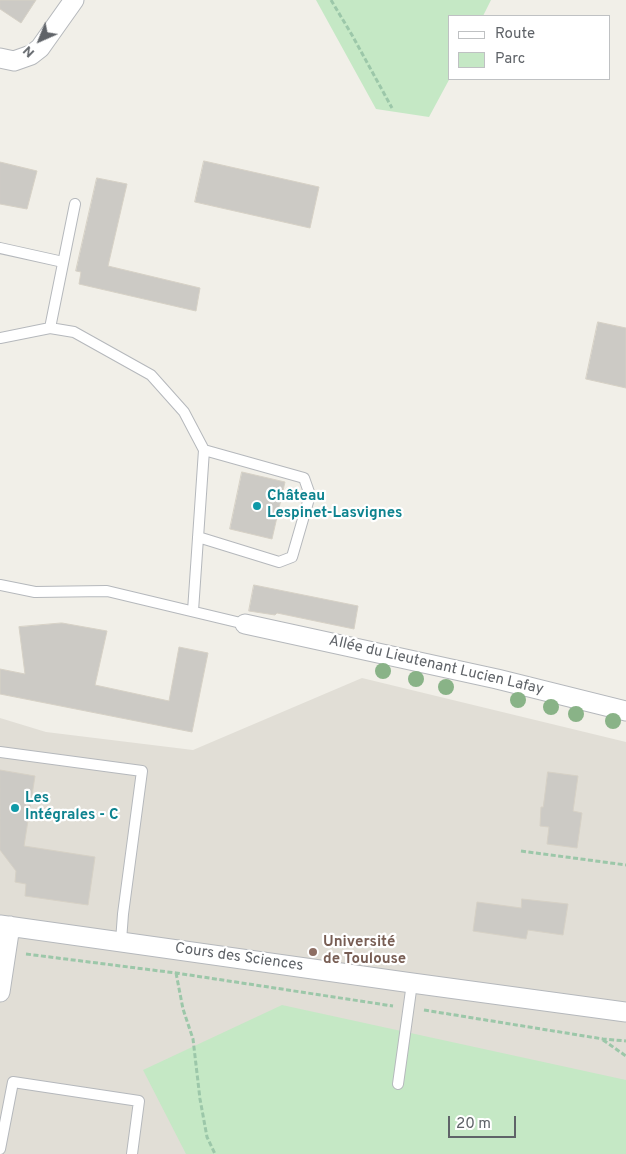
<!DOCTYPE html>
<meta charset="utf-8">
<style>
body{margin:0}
#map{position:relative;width:626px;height:1154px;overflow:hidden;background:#f1efe8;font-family:Overpass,sans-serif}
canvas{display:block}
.legend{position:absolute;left:448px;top:15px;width:162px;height:65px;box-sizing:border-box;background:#fff;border:1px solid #bfc1c3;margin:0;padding:6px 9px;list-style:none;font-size:15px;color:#5f6368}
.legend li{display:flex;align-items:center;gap:10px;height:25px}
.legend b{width:25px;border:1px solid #bfc1c3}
.north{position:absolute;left:15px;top:15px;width:50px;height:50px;-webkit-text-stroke:4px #fff;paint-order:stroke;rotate:224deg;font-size:14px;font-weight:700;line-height:20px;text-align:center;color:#5f6368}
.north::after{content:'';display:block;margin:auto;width:18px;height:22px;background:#5f6368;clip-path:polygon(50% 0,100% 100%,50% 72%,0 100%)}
.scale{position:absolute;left:448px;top:1116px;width:68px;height:22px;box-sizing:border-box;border:2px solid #5f6368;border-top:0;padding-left:6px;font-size:15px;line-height:18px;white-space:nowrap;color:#5f6368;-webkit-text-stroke:4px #fff;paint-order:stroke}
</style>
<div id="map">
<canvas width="626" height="1154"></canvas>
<ul class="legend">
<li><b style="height:6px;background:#fff"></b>Route</li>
<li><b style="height:14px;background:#c5e8c5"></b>Parc</li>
</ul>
<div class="north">N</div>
<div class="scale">20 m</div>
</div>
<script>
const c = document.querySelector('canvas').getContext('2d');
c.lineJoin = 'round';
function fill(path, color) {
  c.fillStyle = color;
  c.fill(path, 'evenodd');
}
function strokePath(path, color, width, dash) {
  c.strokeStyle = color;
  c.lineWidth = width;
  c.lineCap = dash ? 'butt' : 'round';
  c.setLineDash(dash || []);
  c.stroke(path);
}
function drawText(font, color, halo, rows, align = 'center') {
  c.font = font + ' Overpass,sans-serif';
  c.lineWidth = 4.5;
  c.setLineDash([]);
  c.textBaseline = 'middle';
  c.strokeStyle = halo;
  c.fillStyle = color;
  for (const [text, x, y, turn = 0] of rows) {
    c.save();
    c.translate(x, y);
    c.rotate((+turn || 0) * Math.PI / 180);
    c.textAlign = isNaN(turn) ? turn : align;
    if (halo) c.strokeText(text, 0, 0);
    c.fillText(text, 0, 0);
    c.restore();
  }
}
const education = new Path2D(`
 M 362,678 L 626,742 L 626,1154 L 0,1154 L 0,718 L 46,732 L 193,750 Z`);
const green = new Path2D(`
 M 316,0 L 491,0 L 483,16 L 450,16 L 450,78 L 429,117 L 376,109 Z
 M 282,1005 L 626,1080 L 626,1154 L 186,1154 L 143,1070 Z`);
const building = new Path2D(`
 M 0,0 L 36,0 L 21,23 L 0,9 Z
 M 204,161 L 319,187 L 310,228 L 195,202 Z
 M 0,162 L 37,171 L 27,209 L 0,204 Z
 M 97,178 L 127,184 L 108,266 L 200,288 L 196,311 L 79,284 L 81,272 L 76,271 Z
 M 598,322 L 626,328 L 626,388 L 586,379 Z
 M 242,472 L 285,482 L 272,539 L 230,529 Z
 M 254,585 L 358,606 L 354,629 L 277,613 L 275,615 L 249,611 Z
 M 62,623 L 107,631 L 95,685 L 169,701 L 179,647 L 208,653 L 192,732 L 0,694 L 0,669 L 25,674 L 19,627 Z
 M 0,770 L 35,776 L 24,846 L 95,857 L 88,905 L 25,896 L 26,884 L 15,882 L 16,871 L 0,850 Z
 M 548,772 L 578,776 L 573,811 L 582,813 L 577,848 L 547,844 L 549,827 L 540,826 L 541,807 L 543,807 Z
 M 522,899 L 568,904 L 563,935 L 528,930 L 526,939 L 473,931 L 477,902 L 521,908 Z`);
const path = new Path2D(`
 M 331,0 L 352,35 L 392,108
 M 521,851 L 626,865
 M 26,954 L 176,973 L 393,1006
 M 176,973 L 183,1009 L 193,1039 L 200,1099 L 207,1137 L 215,1154
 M 424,1010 L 603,1039 L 626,1041
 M 603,1040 L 626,1056`);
const service = new Path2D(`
 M 0,248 L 63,262
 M 50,328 L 75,204
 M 0,338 L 50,328 L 74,332 L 151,375 L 184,412 L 204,450 L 193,611
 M 198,537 L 279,562 L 292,557 L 310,495 L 304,478 L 204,450
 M 0,585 L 35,592 L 107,591 L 245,624
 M 0,752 L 142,771 L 123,914 L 121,941
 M 398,1084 L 412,983
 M 0,1149 L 13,1082 L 139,1101 L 132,1154`);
const minor = new Path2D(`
 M 0,58 L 14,61 L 31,55 L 40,48 L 74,0
 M 245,624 L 497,679 L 626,711
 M 0,925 L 412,983 L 626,1012
 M 0,992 L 10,926`);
const trees = [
 [383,671],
 [416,679],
 [446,687],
 [518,700],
 [551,707],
 [576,714],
 [613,721]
];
const markers = [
 [257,506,5,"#0f9aa8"],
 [15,808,5,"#0f9aa8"],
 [313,952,5,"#8d6e63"]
];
const cultureNames = [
 ["Château",267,497],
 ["Lespinet-Lasvignes",267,514],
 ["Les",25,799],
 ["Intégrales - C",25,816]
];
const streetNames = [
 ["Allée du Lieutenant Lucien Lafay",436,666,13],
 ["Cours des Sciences",239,958,8]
];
const educationNames = [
 ["Université",323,943],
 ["de Toulouse",323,960]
];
fill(education, '#e1ded6');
fill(green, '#c5e8c5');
fill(building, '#cccac5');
strokePath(building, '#d6d1c6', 1);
strokePath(service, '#b5b8bc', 12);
strokePath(minor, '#b5b8bc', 21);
strokePath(path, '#9cc7a9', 3, [5, 2.5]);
strokePath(service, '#fff', 10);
strokePath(minor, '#fff', 19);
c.fillStyle = '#89b387';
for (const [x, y] of trees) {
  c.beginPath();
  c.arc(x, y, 8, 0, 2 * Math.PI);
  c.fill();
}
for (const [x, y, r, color] of markers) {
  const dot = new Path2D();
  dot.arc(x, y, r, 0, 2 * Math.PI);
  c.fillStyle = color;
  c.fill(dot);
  strokePath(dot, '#fff', 2);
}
drawText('bold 15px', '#0d838f', '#fff', cultureNames, 'left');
drawText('15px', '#5f6368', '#fff', streetNames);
drawText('bold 15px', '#785e54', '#fff', educationNames, 'left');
</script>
